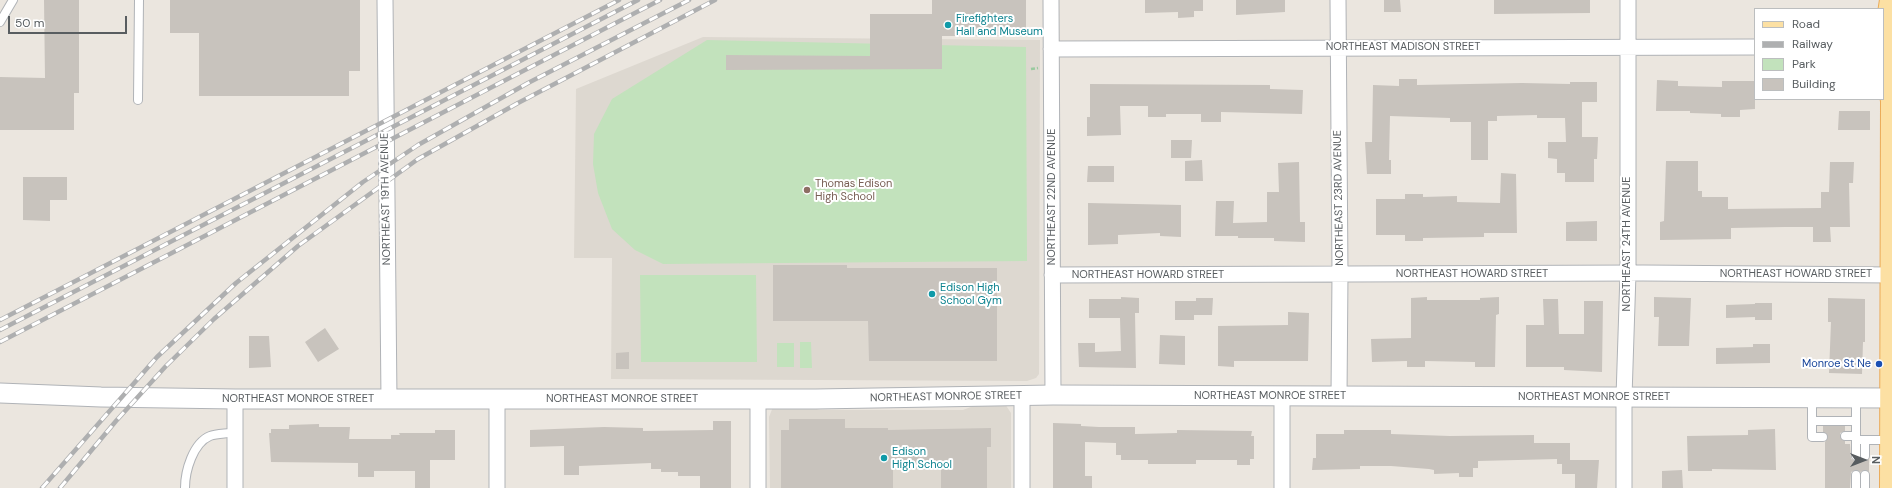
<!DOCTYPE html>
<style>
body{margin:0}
#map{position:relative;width:1892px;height:488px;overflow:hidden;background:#ebe6df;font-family:"DM Sans",sans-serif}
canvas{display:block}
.legend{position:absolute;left:1754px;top:8px;width:130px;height:92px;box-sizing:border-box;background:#fff;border:1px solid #bcbebf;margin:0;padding:5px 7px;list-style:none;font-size:12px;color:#585d60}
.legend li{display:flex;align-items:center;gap:8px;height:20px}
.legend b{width:20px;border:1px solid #bcbebf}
.north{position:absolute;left:1844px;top:440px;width:40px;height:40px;-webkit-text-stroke:3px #fff;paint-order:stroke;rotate:90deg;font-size:11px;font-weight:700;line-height:16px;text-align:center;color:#585d60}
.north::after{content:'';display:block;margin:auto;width:14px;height:18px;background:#585d60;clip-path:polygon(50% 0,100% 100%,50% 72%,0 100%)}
.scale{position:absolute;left:8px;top:16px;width:119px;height:18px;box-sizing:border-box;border:2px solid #585d60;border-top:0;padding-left:5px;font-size:12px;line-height:14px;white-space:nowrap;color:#585d60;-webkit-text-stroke:3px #fff;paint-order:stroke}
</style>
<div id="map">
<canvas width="1892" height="488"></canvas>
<ul class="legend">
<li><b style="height:5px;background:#fce0a3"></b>Road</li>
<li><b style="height:5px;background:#aeafb0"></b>Railway</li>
<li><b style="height:11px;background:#c2e2bc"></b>Park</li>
<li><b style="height:11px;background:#c8c3bd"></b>Building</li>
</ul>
<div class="north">N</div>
<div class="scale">50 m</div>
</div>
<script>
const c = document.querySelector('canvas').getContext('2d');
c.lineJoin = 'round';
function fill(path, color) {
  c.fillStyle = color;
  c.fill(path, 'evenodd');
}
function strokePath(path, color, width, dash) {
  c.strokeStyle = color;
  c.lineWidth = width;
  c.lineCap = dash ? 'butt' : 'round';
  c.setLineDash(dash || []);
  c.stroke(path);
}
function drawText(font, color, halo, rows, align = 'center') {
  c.font = font + ' "DM Sans",sans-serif';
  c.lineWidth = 4;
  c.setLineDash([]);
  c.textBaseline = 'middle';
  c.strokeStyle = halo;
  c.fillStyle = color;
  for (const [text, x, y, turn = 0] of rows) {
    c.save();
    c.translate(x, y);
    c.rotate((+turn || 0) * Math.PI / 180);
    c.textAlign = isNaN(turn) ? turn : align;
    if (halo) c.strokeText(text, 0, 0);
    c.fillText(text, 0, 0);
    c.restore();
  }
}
const education = new Path2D(`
 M 703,37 L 1040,40 L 1039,374 L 1036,378 L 1027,381 L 611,379 L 612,258 L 574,258 L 576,89 Z
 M 798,403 L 820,410 L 963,410 L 976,405 L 1005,404 L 1011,413 L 1011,488 L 770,488 L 769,417 L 773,407 Z`);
const green = new Path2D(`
 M 707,40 L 1026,47 L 1027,261 L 663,264 L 635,250 L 612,229 L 598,193 L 593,164 L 594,134 L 612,99 Z
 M 640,275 L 756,275 L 757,362 L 641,362 Z
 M 800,342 L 811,342 L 812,368 L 800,368 Z
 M 777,343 L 794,343 L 794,367 L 777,367 Z`);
const building = new Path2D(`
 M 44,0 L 79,0 L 79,93 L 74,93 L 74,130 L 0,130 L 0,77 L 45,78 Z
 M 170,0 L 360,0 L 360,71 L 349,71 L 349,96 L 199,96 L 199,33 L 170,33 Z
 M 932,0 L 1026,0 L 1026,36 L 942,36 L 942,69 L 726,70 L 726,55 L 870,56 L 870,14 L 932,14 Z
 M 1145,0 L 1203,0 L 1203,11 L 1194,11 L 1194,17 L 1178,18 L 1178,12 L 1145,13 Z
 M 1236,0 L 1285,0 L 1285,12 L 1236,15 Z
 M 1384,0 L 1400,0 L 1401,12 L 1384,12 Z
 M 1494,0 L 1590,0 L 1590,13 L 1494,14 Z
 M 1399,79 L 1417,79 L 1417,85 L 1522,83 L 1570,84 L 1570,82 L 1597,82 L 1597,102 L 1582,102 L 1582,137 L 1598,137 L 1597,159 L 1594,159 L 1594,182 L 1565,182 L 1565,173 L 1557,173 L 1557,159 L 1548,158 L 1548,142 L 1566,142 L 1565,118 L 1537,118 L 1537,115 L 1497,116 L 1497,121 L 1488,121 L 1488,160 L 1471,160 L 1471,122 L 1450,122 L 1450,118 L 1390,116 L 1389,160 L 1391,160 L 1391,174 L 1367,174 L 1365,142 L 1372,142 L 1373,85 L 1399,86 Z
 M 1657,80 L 1678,81 L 1678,86 L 1722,87 L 1722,81 L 1755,81 L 1755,109 L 1740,110 L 1740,117 L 1721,117 L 1721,114 L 1690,113 L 1690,111 L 1656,111 Z
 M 1090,84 L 1270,85 L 1270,89 L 1303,90 L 1302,114 L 1221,112 L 1221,122 L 1201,122 L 1201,114 L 1166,114 L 1166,117 L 1148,117 L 1148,106 L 1120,106 L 1121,135 L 1087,136 L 1087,117 L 1090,117 Z
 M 1839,111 L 1870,111 L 1870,130 L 1838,130 Z
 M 1171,140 L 1192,140 L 1191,158 L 1171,158 Z
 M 1202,160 L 1203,181 L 1185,181 L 1185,161 Z
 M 1666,161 L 1698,161 L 1698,191 L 1702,191 L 1702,197 L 1728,197 L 1728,209 L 1821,208 L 1821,192 L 1829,192 L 1830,162 L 1854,162 L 1853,183 L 1849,183 L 1850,227 L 1830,227 L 1831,242 L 1813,242 L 1813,227 L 1785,227 L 1731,228 L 1731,239 L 1660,240 L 1660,222 L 1664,221 Z
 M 1299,162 L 1300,222 L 1305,222 L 1305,242 L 1274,241 L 1274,238 L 1238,238 L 1238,236 L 1215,236 L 1216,201 L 1234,201 L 1233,223 L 1267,222 L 1267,192 L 1279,192 L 1278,163 Z
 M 1088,166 L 1114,166 L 1114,182 L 1087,182 Z
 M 1501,173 L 1516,174 L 1517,233 L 1484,233 L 1484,237 L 1423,238 L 1423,241 L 1405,241 L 1405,235 L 1376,235 L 1376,199 L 1405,199 L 1405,194 L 1423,194 L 1423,197 L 1457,196 L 1457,202 L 1500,203 Z
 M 23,177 L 67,177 L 67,200 L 50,200 L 50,221 L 23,220 Z
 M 1088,203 L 1181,205 L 1181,237 L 1160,236 L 1160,233 L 1118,235 L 1118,244 L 1088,245 Z
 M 1597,221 L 1597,241 L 1566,241 L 1566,222 Z
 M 773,265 L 847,265 L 847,268 L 997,268 L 997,361 L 869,361 L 868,321 L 773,321 Z
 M 1121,297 L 1139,298 L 1139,313 L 1135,313 L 1136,368 L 1079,367 L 1078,343 L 1095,343 L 1095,352 L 1121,351 L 1120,318 L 1089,318 L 1089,299 L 1121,299 Z
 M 1427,297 L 1427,300 L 1480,300 L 1480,298 L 1499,297 L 1499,314 L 1496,315 L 1495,367 L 1475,367 L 1475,362 L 1425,361 L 1425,367 L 1407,367 L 1407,361 L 1372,362 L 1371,339 L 1411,338 L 1411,298 Z
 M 1654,297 L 1691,298 L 1689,346 L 1658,346 L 1659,317 L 1654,317 Z
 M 1196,298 L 1213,298 L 1212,315 L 1194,315 L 1194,320 L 1175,320 L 1175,301 L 1196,301 Z
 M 1828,298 L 1865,299 L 1865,342 L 1863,342 L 1862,374 L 1829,373 L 1831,322 L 1828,322 Z
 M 1543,299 L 1558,299 L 1559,334 L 1584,334 L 1584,301 L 1603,301 L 1602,372 L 1564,370 L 1564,367 L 1526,367 L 1526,325 L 1544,325 Z
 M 1755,303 L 1772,303 L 1772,320 L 1755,320 L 1755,317 L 1726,318 L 1726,305 L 1755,304 Z
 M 1288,312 L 1309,313 L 1308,361 L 1234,361 L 1234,367 L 1218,366 L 1218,326 L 1288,325 Z
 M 325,328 L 339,349 L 318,362 L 305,342 Z
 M 1160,335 L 1185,336 L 1185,365 L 1159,364 Z
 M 249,336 L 269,336 L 271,367 L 249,368 Z
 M 1753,344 L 1770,344 L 1770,363 L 1716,364 L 1716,348 L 1753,347 Z
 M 629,352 L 629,369 L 616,369 L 616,353 Z
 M 789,419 L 845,419 L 845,428 L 888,428 L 888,430 L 991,428 L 991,447 L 987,447 L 987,488 L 941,488 L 941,468 L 893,469 L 893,488 L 781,488 L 781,430 L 789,430 Z
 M 713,421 L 731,421 L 731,488 L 700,488 L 700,476 L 678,476 L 678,472 L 661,472 L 661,469 L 651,469 L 651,463 L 579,466 L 579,475 L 564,475 L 564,446 L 530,447 L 530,430 L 604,427 L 643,428 L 643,431 L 713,430 Z
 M 1053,423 L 1081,424 L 1081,426 L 1099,427 L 1135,427 L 1135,434 L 1177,433 L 1177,430 L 1252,431 L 1251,436 L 1254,436 L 1254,459 L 1250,459 L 1250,465 L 1237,465 L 1237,460 L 1196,460 L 1196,464 L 1148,464 L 1148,460 L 1121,460 L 1121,455 L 1116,455 L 1116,443 L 1085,442 L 1085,476 L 1092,476 L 1092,488 L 1053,488 Z
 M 319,424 L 319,427 L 350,427 L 349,439 L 391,439 L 391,435 L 400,435 L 399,433 L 435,433 L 435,430 L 455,430 L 455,460 L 430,460 L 430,488 L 415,488 L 415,471 L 374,471 L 374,477 L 358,477 L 358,463 L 271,462 L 269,433 L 271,433 L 271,429 L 289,429 L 289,425 Z
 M 1823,426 L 1845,426 L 1845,431 L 1840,433 L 1840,436 L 1845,441 L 1845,444 L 1850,444 L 1851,459 L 1856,461 L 1860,459 L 1865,461 L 1869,459 L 1869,472 L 1865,470 L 1860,472 L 1856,470 L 1851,472 L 1850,488 L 1825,488 L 1825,442 L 1828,437 L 1823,432 Z
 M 1775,429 L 1776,470 L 1712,469 L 1712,471 L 1688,471 L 1687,436 L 1748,435 L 1748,430 Z
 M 1344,430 L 1391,430 L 1391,434 L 1450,436 L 1534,435 L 1534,443 L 1570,443 L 1570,460 L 1599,460 L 1597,488 L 1575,488 L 1575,474 L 1562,474 L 1562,464 L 1557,464 L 1557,459 L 1478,461 L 1478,468 L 1473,468 L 1473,477 L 1459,477 L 1459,473 L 1434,474 L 1434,470 L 1429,469 L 1391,466 L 1360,466 L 1360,469 L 1312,470 L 1313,458 L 1316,458 L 1316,434 L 1344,434 Z
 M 1682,470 L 1683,488 L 1662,488 L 1662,471 Z`);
const path = new Path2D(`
 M 1031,69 L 1038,68`);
const service = new Path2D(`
 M 0,22 L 13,0
 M 138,100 L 139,0
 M 1812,398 L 1812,437 L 1823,437
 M 1856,398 L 1856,440
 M 1812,421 L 1856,421
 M 1845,436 L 1856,436
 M 1865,440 L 1865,456
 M 1856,456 L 1856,440 L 1891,440
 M 1856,475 L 1856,488
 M 1865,475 L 1865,488
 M 185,488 C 185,471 193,443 210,436 C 217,433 228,434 235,432`);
const minor = new Path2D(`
 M 385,0 L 389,399
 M 1051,0 L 1053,395
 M 1338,0 L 1340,274 L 1339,396
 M 1051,49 L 1755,47
 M 1052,275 L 1643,273 L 1892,275
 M 1022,396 L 1022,488
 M 1282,396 L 1282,488
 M 758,399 L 758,488
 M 235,488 L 235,399
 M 497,488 L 497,399
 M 1624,488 L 1624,397 L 1628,273 L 1628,0`);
const tertiary = new Path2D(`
 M 0,393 L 101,397 L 235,399 L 816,399 L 1053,395 L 1892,398`);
const primary = new Path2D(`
 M 1891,0 L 1884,47 L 1892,101
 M 1891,488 L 1892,101`);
const rail = new Path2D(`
 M 0,320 L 619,0
 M 0,330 L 638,0
 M 0,342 L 660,0
 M 42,488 L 157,357 L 236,283 L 363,182 L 418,145 L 528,83 L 689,0
 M 60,488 L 116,421 L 166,366 L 214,319 L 298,246 L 418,159 L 518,103 L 715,0`);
const markers = [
 [948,25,4,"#0f9aa8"],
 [807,190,4,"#8d6e63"],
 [932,294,4,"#0f9aa8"],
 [1879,364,4,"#1a4fb4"],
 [884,458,4,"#0f9aa8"]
];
const cultureNames = [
 ["Firefighters",956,19],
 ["Hall and Museum",956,32],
 ["Edison High",940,288],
 ["School Gym",940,301],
 ["Edison",892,452],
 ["High School",892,465]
];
const streetNames = [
 ["NORTHEAST MADISON STREET",1403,47],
 ["NORTHEAST 22ND AVENUE",1052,197,-90],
 ["NORTHEAST 23RD AVENUE",1339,198,-91],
 ["NORTHEAST 19TH AVENUE",386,199,-91],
 ["NORTHEAST 24TH AVENUE",1627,244,-90],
 ["NORTHEAST HOWARD STREET",1472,274],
 ["NORTHEAST HOWARD STREET",1796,274],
 ["NORTHEAST HOWARD STREET",1148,275],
 ["NORTHEAST MONROE STREET",1270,396],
 ["NORTHEAST MONROE STREET",946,397,-1],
 ["NORTHEAST MONROE STREET",1594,397],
 ["NORTHEAST MONROE STREET",298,399],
 ["NORTHEAST MONROE STREET",622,399]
];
const educationNames = [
 ["Thomas Edison",815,184],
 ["High School",815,197]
];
const transitNames = [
 ["Monroe St Ne",1871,364]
];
fill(education, '#ddd8d0');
fill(green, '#c2e2bc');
fill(building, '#c8c3bd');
strokePath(service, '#b0b3b7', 10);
strokePath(minor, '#b0b3b7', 17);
strokePath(tertiary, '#b0b3b7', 21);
strokePath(primary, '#ebab58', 24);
strokePath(path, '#99ca9f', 2.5, [4, 2]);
strokePath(service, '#fff', 8);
strokePath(minor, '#fff', 15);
strokePath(tertiary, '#fff', 19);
strokePath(primary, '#fce0a3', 22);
strokePath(rail, '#aeafb0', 4.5);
strokePath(rail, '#fff', 3, [9]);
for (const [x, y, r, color] of markers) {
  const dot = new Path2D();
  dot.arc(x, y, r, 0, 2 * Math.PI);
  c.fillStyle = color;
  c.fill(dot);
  strokePath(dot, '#fff', 1.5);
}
drawText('11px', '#0d838f', '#fff', cultureNames, 'left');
drawText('11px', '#585d60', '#fff', streetNames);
drawText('11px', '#785e54', '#fff', educationNames, 'left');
drawText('11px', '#164399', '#fff', transitNames, 'right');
</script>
